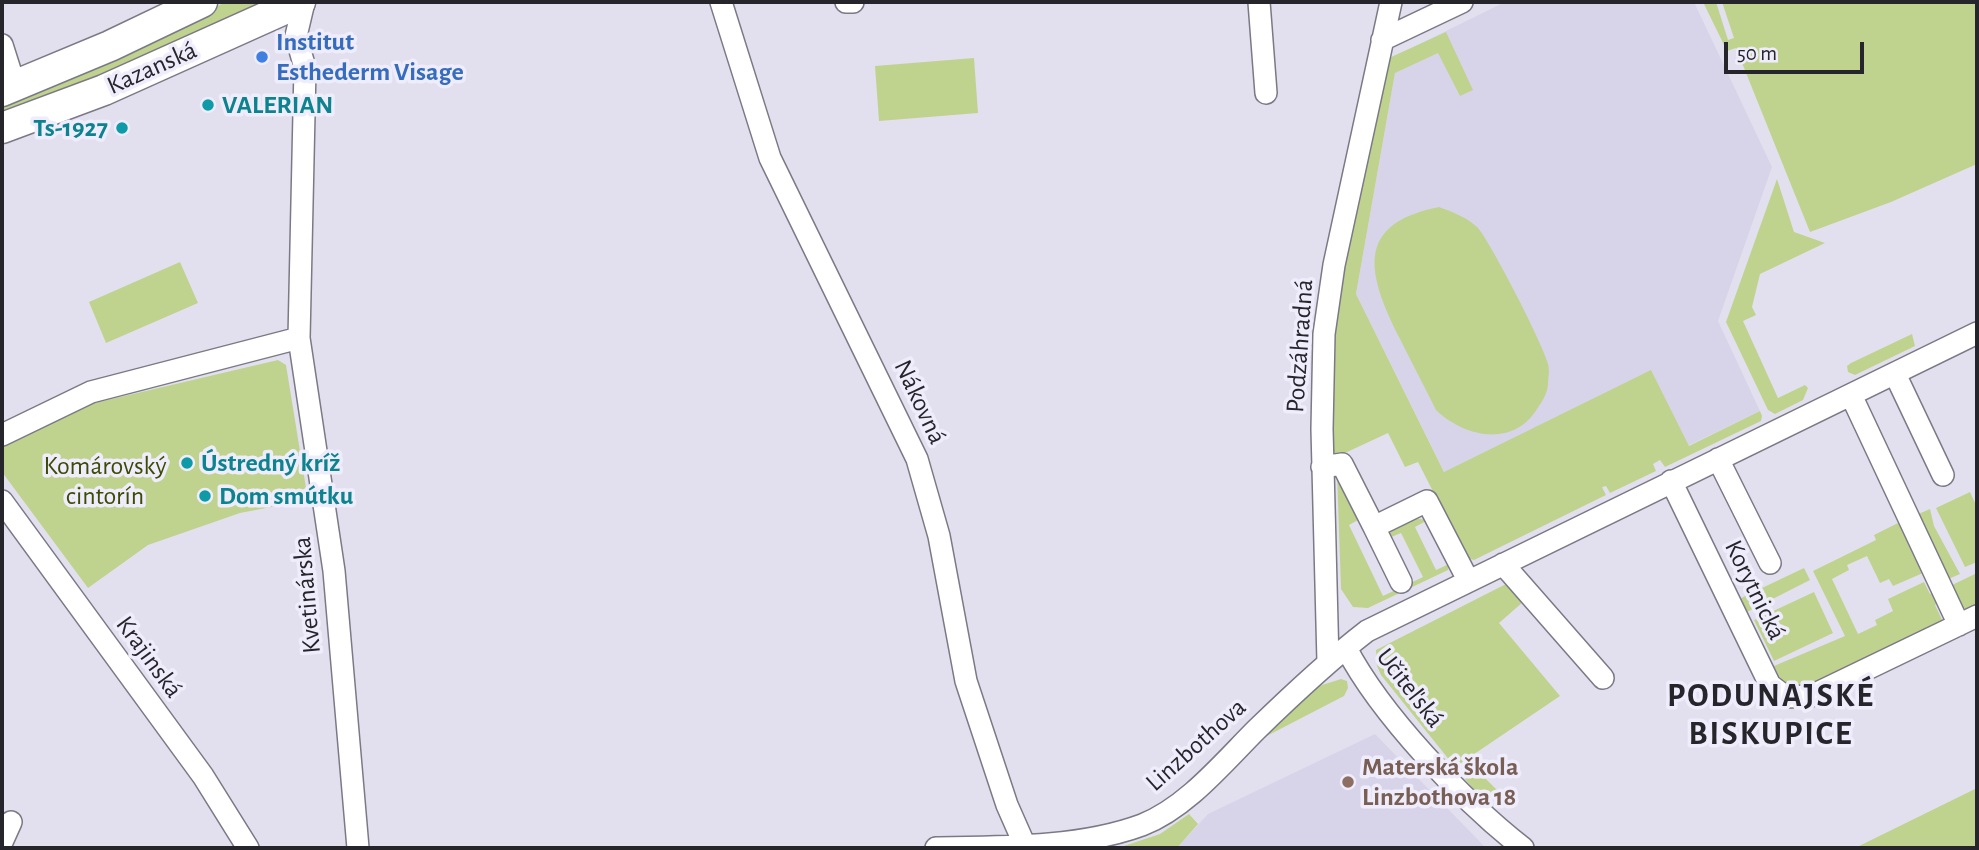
<!DOCTYPE html>
<meta charset="utf-8">
<style>
body{margin:0}
#map{position:relative;width:1979px;height:850px;overflow:hidden;background:#e2e0ee;font-family:"Alegreya Sans",sans-serif}
canvas{display:block}
.frame{position:absolute;inset:0;border:4px solid #26252b;pointer-events:none}
.scale{position:absolute;left:1724px;top:42px;width:140px;height:32px;box-sizing:border-box;border:4px solid #26252b;border-top:0;padding-left:9px;font-size:21px;line-height:24px;white-space:nowrap;color:#26252b;-webkit-text-stroke:5px #efedfb;paint-order:stroke}
</style>
<div id="map">
<canvas width="1979" height="850"></canvas>
<div class="frame"></div>
<div class="scale">50 m</div>
</div>
<script>
const c = document.querySelector('canvas').getContext('2d');
c.lineJoin = 'round';
function fill(path, color) {
  c.fillStyle = color;
  c.fill(path, 'evenodd');
}
function strokePath(path, color, width, dash) {
  c.strokeStyle = color;
  c.lineWidth = width;
  c.lineCap = dash ? 'butt' : 'round';
  c.setLineDash(dash || []);
  c.stroke(path);
}
function drawText(font, color, halo, rows, align = 'center') {
  c.font = font + ' "Alegreya Sans",sans-serif';
  c.lineWidth = 7;
  c.setLineDash([]);
  c.textBaseline = 'middle';
  c.strokeStyle = halo;
  c.fillStyle = color;
  for (const [text, x, y, turn = 0] of rows) {
    c.save();
    c.translate(x, y);
    c.rotate((+turn || 0) * Math.PI / 180);
    c.textAlign = isNaN(turn) ? turn : align;
    if (halo) c.strokeText(text, 0, 0);
    c.fillText(text, 0, 0);
    c.restore();
  }
}
const built = new Path2D(`
 M 1505,2 L 1694,2 L 1772,167 L 1718,321 L 1760,411 L 1481,546 L 1356,294 L 1395,73 L 1389,59 Z
 M 1375,734 L 1486,848 L 1177,848 L 1208,814 Z`);
const green = new Path2D(`
 M 226,2 L 261,2 L 102,75 L 2,115 L 2,102 L 80,70 Z
 M 1703,2 L 1716,2 L 1728,40 L 1734,38 L 1722,2 L 1977,2 L 1977,164 L 1891,202 L 1810,232 L 1736,48 L 1727,51 Z
 M 1446,32 L 1473,90 L 1460,96 L 1438,53 L 1395,73 L 1356,294 L 1444,472 L 1651,370 L 1689,446 L 1760,411 L 1762,416 L 1761,421 L 1665,467 L 1660,460 L 1653,464 L 1656,471 L 1610,493 L 1606,486 L 1602,487 L 1606,495 L 1474,560 L 1467,558 L 1418,462 L 1405,467 L 1388,433 L 1332,459 L 1331,356 L 1340,280 L 1389,58 Z
 M 974,58 L 978,113 L 879,121 L 875,66 Z
 M 1777,179 L 1794,232 L 1825,243 L 1760,274 L 1752,307 L 1756,315 L 1743,321 L 1778,398 L 1805,385 L 1808,388 L 1803,400 L 1775,414 L 1768,410 L 1726,322 Z
 M 1439,207 C 1453,212 1466,217 1477,227 C 1488,237 1545,348 1548,364 C 1550,370 1548,379 1548,385 C 1547,394 1542,402 1537,409 C 1513,448 1464,437 1436,410 C 1424,386 1411,361 1399,337 C 1368,275 1353,224 1439,207 Z
 M 180,262 L 198,303 L 106,343 L 89,302 Z
 M 1912,334 L 1915,346 L 1855,375 L 1848,372 L 1847,366 L 1851,363 Z
 M 278,360 L 286,365 L 308,500 L 240,513 L 148,545 L 88,588 L 2,472 L 4,445 L 86,405 Z
 M 1337,473 L 1360,519 L 1349,525 L 1383,596 L 1423,577 L 1401,533 L 1389,538 L 1391,531 L 1412,518 L 1428,520 L 1415,527 L 1436,570 L 1449,564 L 1448,570 L 1368,608 L 1353,607 L 1341,589 Z
 M 1970,492 L 1977,507 L 1977,562 L 1965,567 L 1936,508 Z
 M 1930,509 L 1934,526 L 1960,574 L 1946,580 L 1916,515 Z
 M 1904,520 L 1923,573 L 1893,586 L 1889,579 L 1880,583 L 1867,556 L 1847,565 L 1849,570 L 1832,579 L 1858,634 L 1877,625 L 1875,620 L 1893,611 L 1888,599 L 1924,582 L 1930,594 L 1936,591 L 1941,601 L 1935,605 L 1944,624 L 1813,688 L 1791,689 L 1781,680 L 1774,666 L 1845,636 L 1813,571 L 1876,540 L 1874,535 Z
 M 1804,568 L 1810,580 L 1747,612 L 1741,598 Z
 M 1977,573 L 1977,609 C 1960,613 1957,599 1950,586 Z
 M 1508,583 L 1523,602 L 1499,623 L 1560,696 L 1455,767 L 1381,675 L 1377,666 L 1376,650 Z
 M 1814,592 L 1833,633 L 1774,661 L 1754,620 Z
 M 1341,679 L 1347,681 L 1348,688 L 1344,696 L 1259,740 L 1319,686 Z
 M 1476,769 L 1499,792 L 1486,803 L 1465,779 Z
 M 1977,788 L 1977,848 L 1855,848 Z
 M 1189,814 L 1198,824 L 1177,848 L 1118,848 L 1160,834 Z`);
const street = new Path2D(`
 M 304,2 L 296,36 L 305,68 L 299,338 L 334,571 L 358,848
 M 721,2 L 770,158 L 917,459 L 939,536 L 966,681 L 1007,805 L 1026,848
 M 846,2 L 853,2
 M 1259,2 L 1266,93
 M 1382,40 L 1462,2
 M 2,45 L 15,86
 M 1895,374 L 1943,475
 M 1851,395 L 1959,625
 M 2,435 L 91,392 L 299,338
 M 1718,459 L 1770,563
 M 1322,467 L 1342,464 L 1374,527
 M 1671,481 L 1770,685 L 1786,697 L 1811,696 L 1977,616
 M 2,501 L 203,776 L 248,848
 M 1503,564 L 1603,678
 M 1401,582 L 1374,527 L 1427,501 L 1468,580
 M 1346,648 C 1381,715 1463,801 1523,848
 M 1328,662 L 1322,429 L 1324,334 L 1334,265 L 1391,2
 M 2,842 L 11,822
 M 936,848 C 1002,847 1080,848 1142,825 C 1186,808 1223,763 1256,730 C 1292,695 1328,661 1367,631 L 1977,333`);
const secondary = new Path2D(`
 M 2,91 L 110,46 L 202,2
 M 2,128 L 104,90 L 300,2`);
const markers = [
 [262,57,7,"#3f7fe0"],
 [208,105,7,"#0f9aa8"],
 [122,128,7,"#0f9aa8"],
 [187,463,7,"#0f9aa8"],
 [205,496,7,"#0f9aa8"],
 [1348,782,7,"#8d6e63"]
];
const shopNames = [
 ["Institut",276,42],
 ["Esthederm Visage",276,72]
];
const streetNames = [
 ["Kazanská",152,68,-24],
 ["Podzáhradná",1300,346,-86],
 ["Nákovná",920,402,65],
 ["Korytnická",1755,590,64],
 ["Kvetinárska",307,595,-95],
 ["Krajinská",149,657,54],
 ["Učiteľská",1410,688,52],
 ["Linzbothova",1196,745,-42]
];
const cultureNames = [
 ["VALERIAN",222,105],
 ["Ts-1927",108,128,"right"],
 ["Ústredný kríž",201,463],
 ["Dom smútku",219,496]
];
const parkNames = [
 ["Komárovský",105,466],
 ["cintorín",105,496]
];
const educationNames = [
 ["Materská škola",1362,767],
 ["Linzbothova 18",1362,797]
];
const districtNames = [
 ["PODUNAJSKÉ",1771,696],
 ["BISKUPICE",1771,734]
];
fill(built, '#d7d4e9');
fill(green, '#bfd38f');
strokePath(street, '#7b7985', 24);
strokePath(secondary, '#7b7985', 33);
strokePath(street, '#fff', 21);
strokePath(secondary, '#fff', 30);
for (const [x, y, r, color] of markers) {
  const dot = new Path2D();
  dot.arc(x, y, r, 0, 2 * Math.PI);
  c.fillStyle = color;
  c.fill(dot);
  strokePath(dot, '#efedfb', 2.5);
}
drawText('bold 26px', '#366cbe', '#efedfb', shopNames, 'left');
drawText('26px', '#26252b', '#efedfb', streetNames);
drawText('bold 26px', '#0d838f', '#efedfb', cultureNames, 'left');
drawText('26px', '#3c4b03', '#efedfb', parkNames);
drawText('bold 26px', '#785e54', '#efedfb', educationNames, 'left');
c.letterSpacing = '2px';
drawText('bold 33px', '#26252b', '#efedfb', districtNames);
c.letterSpacing = '0px';
</script>
